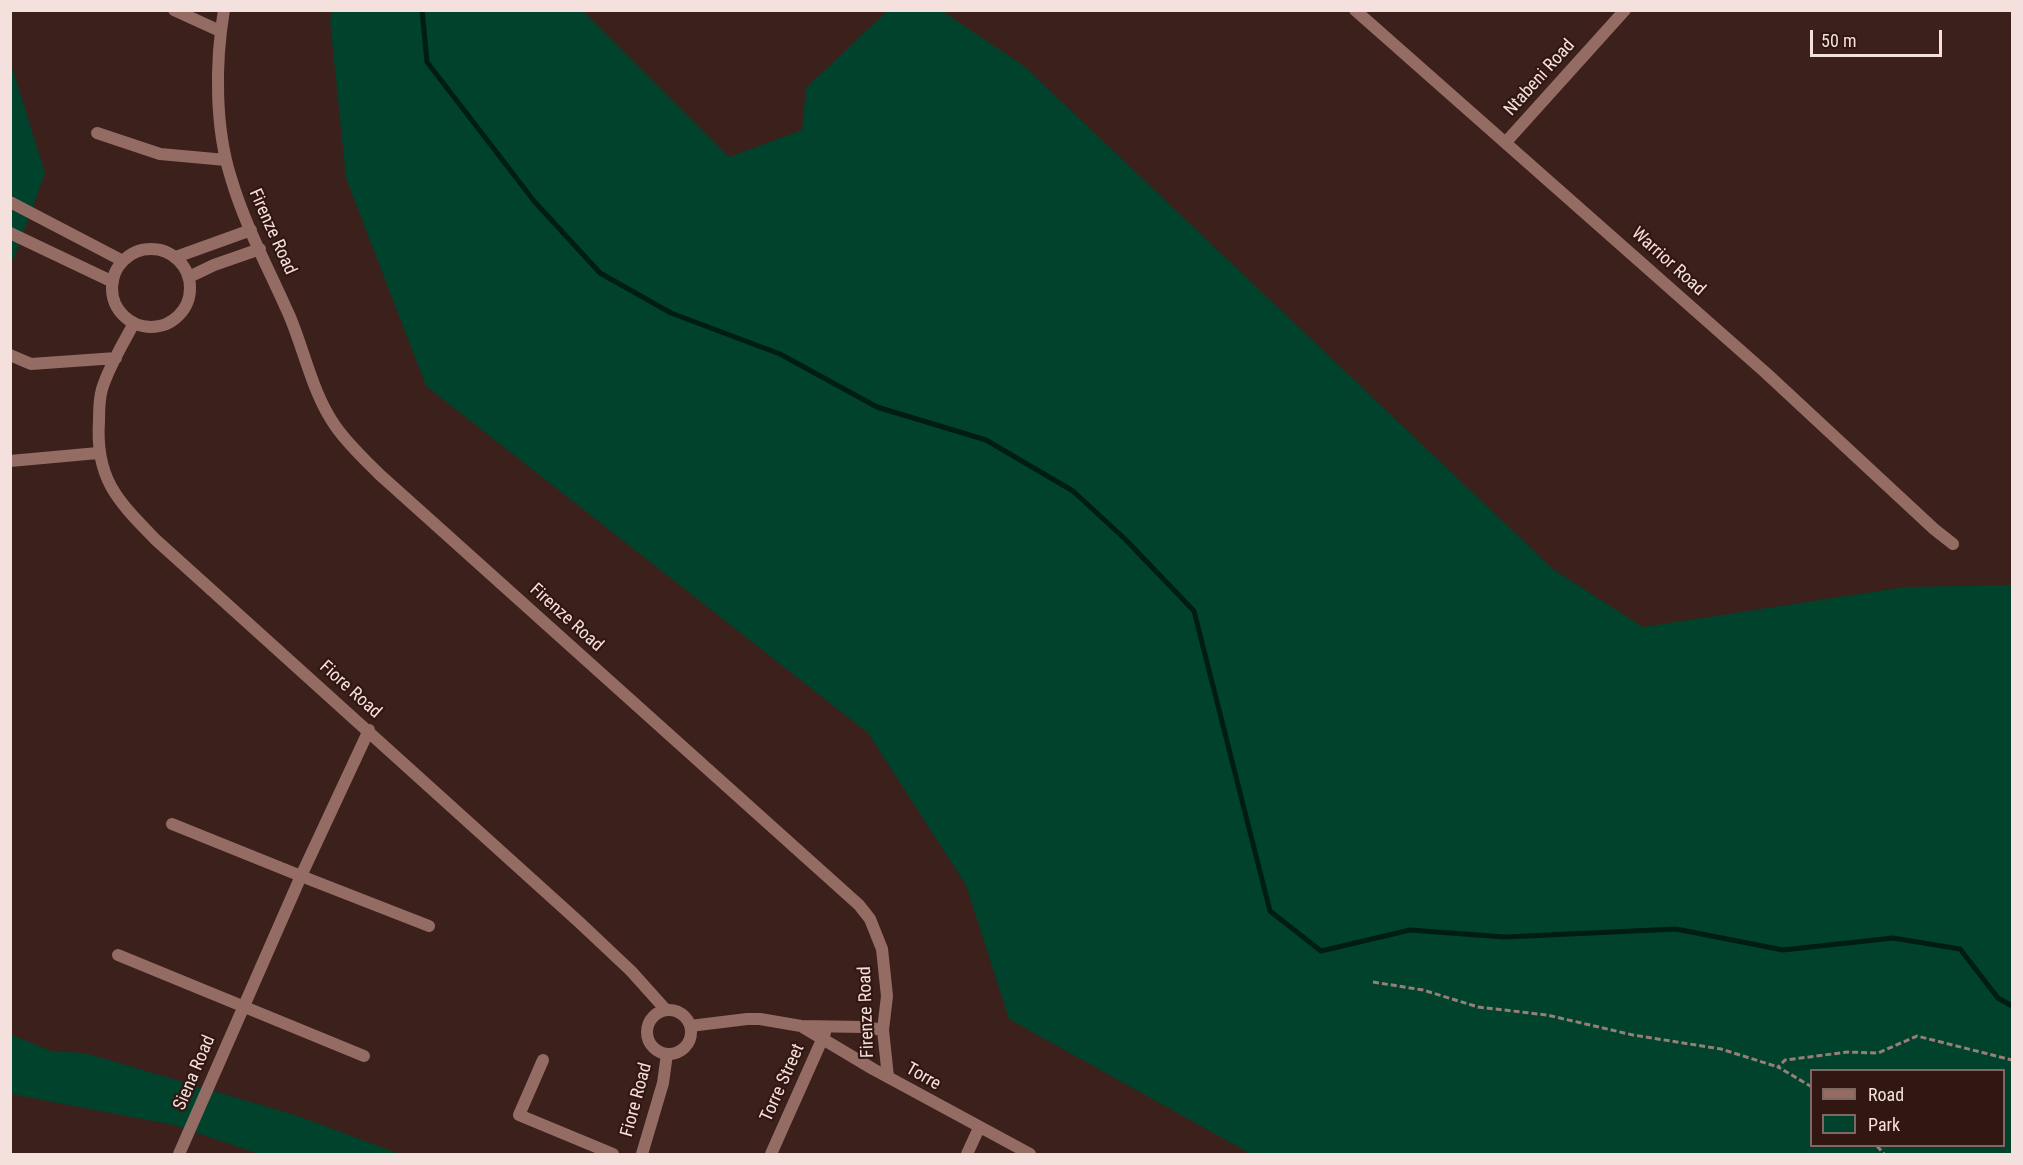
<!DOCTYPE html>
<style>
body{margin:0}
#map{position:relative;width:2023px;height:1165px;overflow:hidden;background:#3c201b;font-family:"Roboto Condensed",sans-serif}
canvas{display:block}
.frame{position:absolute;inset:0;border:12px solid #f4e0dc;pointer-events:none}
.legend{position:absolute;left:1810px;top:1069px;width:195px;height:78px;box-sizing:border-box;background:#311612;border:2px solid #7f6763;margin:0;padding:8px 10px;list-style:none;font-size:18px;color:#f4e0dc}
.legend li{display:flex;align-items:center;gap:12px;height:30px}
.legend b{width:30px;border:2px solid #7f6763}
.scale{position:absolute;left:1810px;top:30px;width:132px;height:27px;box-sizing:border-box;border:3px solid #f4e0dc;border-top:0;padding-left:8px;font-size:18px;line-height:21px;white-space:nowrap;color:#f4e0dc;-webkit-text-stroke:4px #311612;paint-order:stroke}
</style>
<div id="map">
<canvas width="2023" height="1165"></canvas>
<div class="frame"></div>
<ul class="legend">
<li><b style="height:8px;background:#946c64"></b>Road</li>
<li><b style="height:16px;background:#00422c"></b>Park</li>
</ul>
<div class="scale">50 m</div>
</div>
<script>
const c = document.querySelector('canvas').getContext('2d');
c.lineJoin = 'round';
function fill(path, color) {
  c.fillStyle = color;
  c.fill(path, 'evenodd');
}
function strokePath(path, color, width, dash) {
  c.strokeStyle = color;
  c.lineWidth = width;
  c.lineCap = dash ? 'butt' : 'round';
  c.setLineDash(dash || []);
  c.stroke(path);
}
function drawText(font, color, halo, rows, align = 'center') {
  c.font = font + ' "Roboto Condensed",sans-serif';
  c.lineWidth = 4.5;
  c.setLineDash([]);
  c.textBaseline = 'middle';
  c.strokeStyle = halo;
  c.fillStyle = color;
  for (const [text, x, y, turn = 0] of rows) {
    c.save();
    c.translate(x, y);
    c.rotate((+turn || 0) * Math.PI / 180);
    c.textAlign = isNaN(turn) ? turn : align;
    if (halo) c.strokeText(text, 0, 0);
    c.fillText(text, 0, 0);
    c.restore();
  }
}
const green = new Path2D(`
 M 332,11 L 583,11 L 729,157 L 802,130 L 806,88 L 887,11 L 942,11 L 1024,66 L 1554,570 L 1643,627 L 1905,587 L 2012,585 L 2012,1154 L 1251,1154 L 1009,1019 L 966,885 L 868,733 L 426,386 L 346,178 L 330,20 ZM 2004,1070 L 2004,1146 L 1812,1146 L 1812,1070 Z
 M 10,61 L 45,173 L 14,258 L 11,260 Z
 M 10,1034 L 51,1051 L 85,1053 L 295,1115 L 400,1154 L 259,1154 L 174,1125 L 11,1094 Z`);
const stream = new Path2D(`
 M 422,10 L 427,62 L 534,201 L 600,273 L 671,313 L 780,354 L 877,407 L 986,440 L 1073,491 L 1125,539 L 1194,611 L 1270,911 L 1321,951 L 1410,930 L 1505,937 L 1676,929 L 1783,950 L 1893,938 L 1960,949 L 1998,998 L 2012,1006`);
const path = new Path2D(`
 M 1373,982 L 1423,990 L 1478,1007 L 1547,1015 L 1633,1035 L 1721,1049 L 1778,1067
 M 1812,1087 L 1778,1067 L 1785,1060 L 1848,1052 L 1878,1053 L 1917,1036 L 2012,1060
 M 1877,1146 L 1884,1154`);
const minor = new Path2D(`
 M 174,10 L 220,31
 M 224,10 C 215,63 215,128 231,178 C 245,226 270,271 290,317 C 305,353 313,395 336,427 C 348,444 364,459 379,474 L 859,905 L 870,919 L 882,949 L 887,996 L 883,1030 L 888,1077
 M 1355,10 L 1766,373 L 1934,529 L 1953,544
 M 97,133 L 160,154 L 226,160
 M 1506,142 L 1625,10
 M 10,202 L 123,261
 M 10,233 L 113,282
 M112 288a39 39 0 1 1 78 0a39 39 0 1 1-78 0Z
 M 176,257 L 251,230
 M 189,277 L 214,265 L 260,249
 M 134,323 C 123,344 109,366 102,389 C 99,399 99,411 99,421 C 95,479 118,501 156,540 L 579,922 L 631,971 L 666,1010
 M 10,355 L 31,364 L 116,358
 M 10,461 L 98,453
 M 172,824 L 301,876 L 429,926
 M 118,955 L 364,1056
 M647 1032a22 22 0 1 1 44 0a22 22 0 1 1-44 0Z
 M 690,1026 L 747,1019 L 760,1019 L 801,1026 L 864,1027 L 883,1030
 M 801,1026 L 873,1069 L 1030,1154
 M 543,1060 L 519,1115 L 613,1154
 M 179,1154 L 301,876 L 369,730
 M 642,1154 L 663,1083 L 667,1054
 M 771,1154 L 825,1033
 M 967,1154 L 979,1128`);
const streetNames = [
 ["Ntabeni Road",1540,78,-48],
 ["Firenze Road",272,232,66],
 ["Warrior Road",1668,262,42],
 ["Firenze Road",566,618,42],
 ["Fiore Road",350,690,42],
 ["Firenze Road",867,1012,-92],
 ["Siena Road",195,1073,-67],
 ["Torre",923,1077,30],
 ["Torre Street",783,1083,-66],
 ["Fiore Road",637,1100,-75]
];
fill(green, '#00422c');
strokePath(stream, '#001d11', 5);
strokePath(path, '#967e79', 3, [6, 3]);
strokePath(minor, '#946c64', 12);
drawText('18px', '#f4e0dc', '#311612', streetNames);
</script>
